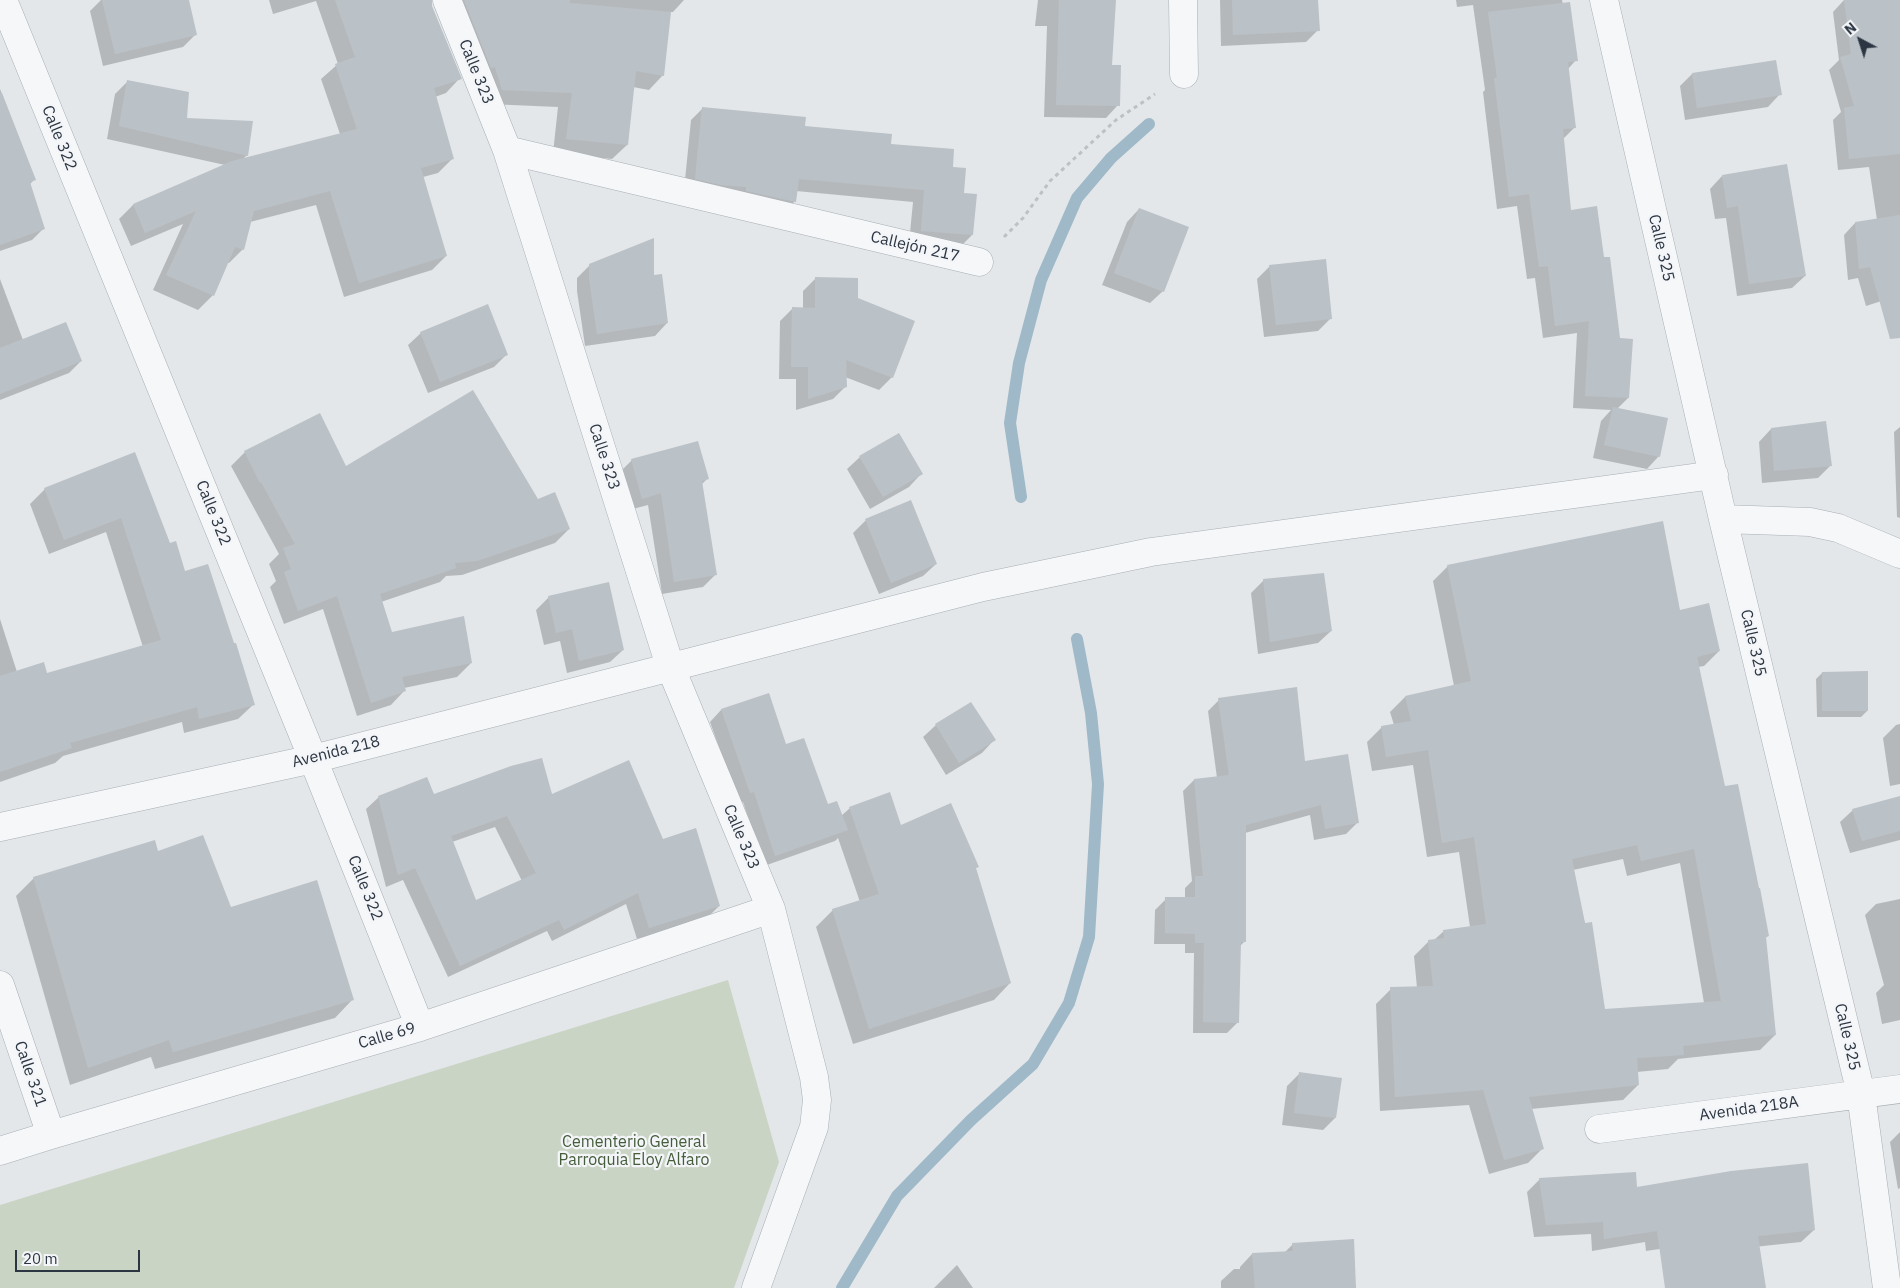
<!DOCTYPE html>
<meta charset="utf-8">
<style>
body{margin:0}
#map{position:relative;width:1900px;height:1288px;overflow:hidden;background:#e3e7ea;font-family:"IBM Plex Sans",sans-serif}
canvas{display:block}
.north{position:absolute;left:1835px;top:15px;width:50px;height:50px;-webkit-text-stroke:4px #f3f5f8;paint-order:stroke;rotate:320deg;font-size:14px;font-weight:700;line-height:20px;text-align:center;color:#2c3642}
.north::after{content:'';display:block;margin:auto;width:18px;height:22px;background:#2c3642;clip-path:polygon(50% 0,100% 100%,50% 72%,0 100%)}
.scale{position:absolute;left:15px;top:1250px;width:125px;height:22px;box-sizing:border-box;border:2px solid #2c3642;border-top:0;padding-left:6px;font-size:15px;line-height:18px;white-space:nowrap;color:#2c3642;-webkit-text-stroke:4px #f3f5f8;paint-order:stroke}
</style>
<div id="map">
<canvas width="1900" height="1288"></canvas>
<div class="north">N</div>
<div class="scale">20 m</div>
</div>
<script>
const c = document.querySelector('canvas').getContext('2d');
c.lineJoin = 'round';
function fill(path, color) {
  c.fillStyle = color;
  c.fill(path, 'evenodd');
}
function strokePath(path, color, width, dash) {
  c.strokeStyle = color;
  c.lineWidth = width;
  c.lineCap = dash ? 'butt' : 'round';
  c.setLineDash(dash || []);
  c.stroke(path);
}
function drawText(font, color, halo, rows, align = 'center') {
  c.font = font + ' "IBM Plex Sans",sans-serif';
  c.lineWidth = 4.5;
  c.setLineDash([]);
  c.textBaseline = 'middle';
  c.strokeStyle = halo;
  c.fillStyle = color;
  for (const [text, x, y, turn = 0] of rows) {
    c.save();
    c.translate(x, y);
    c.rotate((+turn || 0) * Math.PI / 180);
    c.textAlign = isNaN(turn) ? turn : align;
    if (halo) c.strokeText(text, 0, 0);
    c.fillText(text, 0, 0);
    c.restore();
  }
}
const green = new Path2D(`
 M 728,980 L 779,1162 L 734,1288 L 0,1288 L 0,1205 Z`);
const shadow = new Path2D(`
 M 101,0 L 187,0 L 195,35 L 183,47 L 103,66 L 90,11 Z
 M 269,0 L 431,0 L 431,6 L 460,78 L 446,93 L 435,97 L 452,159 L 438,173 L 423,177 L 446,256 L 432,270 L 344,297 L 316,205 L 250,222 L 243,249 L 229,263 L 227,263 L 213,295 L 198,310 L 153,290 L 183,224 L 131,246 L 119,219 L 133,205 L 225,165 L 107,139 L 115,94 L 128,81 L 185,119 L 247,155 L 242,160 L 340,134 L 321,79 L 338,64 L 316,1 L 273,14 Z
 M 438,0 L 684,0 L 673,12 L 670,12 L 663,75 L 649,90 L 633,87 L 627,145 L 612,159 L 553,153 L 558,107 L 488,104 Z
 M 1038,0 L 1115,0 L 1111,66 L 1118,105 L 1106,118 L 1044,117 L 1047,26 L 1035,26 Z
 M 1220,0 L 1317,0 L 1318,30 L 1306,42 L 1221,46 Z
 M 1456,0 L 1562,0 L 1576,60 L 1568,69 L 1575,127 L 1563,139 L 1570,212 L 1603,258 L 1628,398 L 1617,409 L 1659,456 L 1647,469 L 1593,458 L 1601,421 L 1611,410 L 1573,408 L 1577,333 L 1543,338 L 1535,278 L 1527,279 L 1517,206 L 1497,209 L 1483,92 L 1485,90 L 1473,5 L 1457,7 Z
 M 1844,0 L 1900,0 L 1900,295 L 1866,306 L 1858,278 L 1848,280 L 1844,235 L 1855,223 L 1877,220 L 1869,167 L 1838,170 L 1833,120 L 1841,112 L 1829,70 L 1839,60 L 1833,12 Z
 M 1692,74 L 1780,94 L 1768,107 L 1685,120 L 1680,86 Z
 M 0,89 L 35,179 L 29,185 L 44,228 L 32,240 L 0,251 Z
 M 703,108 L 890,145 L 951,168 L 972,235 L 960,247 L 909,243 L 913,202 L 796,191 L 795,201 L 783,213 L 684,190 L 691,120 Z
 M 1722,176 L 1805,276 L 1792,288 L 1737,296 L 1726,218 L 1715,219 L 1710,189 Z
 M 1139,209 L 1163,291 L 1150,303 L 1102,285 L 1127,222 Z
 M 590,265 L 667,323 L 655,336 L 585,346 L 577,291 L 577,278 Z
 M 1270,266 L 1331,318 L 1318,331 L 1264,337 L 1257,279 Z
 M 816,278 L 856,299 L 892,377 L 879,390 L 845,377 L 845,387 L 833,399 L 796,410 L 796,379 L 779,379 L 780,321 L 792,309 L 803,309 L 803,291 Z
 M 0,279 L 23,340 L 81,361 L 69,373 L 0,400 Z
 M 421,333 L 506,355 L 494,367 L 428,393 L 408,345 Z
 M 1900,427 L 1900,518 L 1897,517 L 1894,432 Z
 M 1771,429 L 1830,466 L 1818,478 L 1762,483 L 1759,442 Z
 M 245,452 L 537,501 L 569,529 L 555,543 L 462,575 L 446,576 L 440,582 L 381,602 L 391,634 L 471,663 L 457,677 L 404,688 L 405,690 L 391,705 L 357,716 L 323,609 L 284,624 L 270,587 L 276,581 L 269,564 L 279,554 L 231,466 Z
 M 134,454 L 169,545 L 254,704 L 238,719 L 184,733 L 182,722 L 63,756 L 55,763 L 0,782 L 0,619 L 17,672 L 47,674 L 143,647 L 106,532 L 49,554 L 30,504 L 45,489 Z
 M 860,457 L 921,474 L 909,487 L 870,509 L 847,469 Z
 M 632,460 L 707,479 L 701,485 L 715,575 L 703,587 L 662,594 L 648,505 L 629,510 L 619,473 Z
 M 866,520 L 936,564 L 923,576 L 879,594 L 853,533 Z
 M 1448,566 L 1679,611 L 1719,651 L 1704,666 L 1698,667 L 1724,787 L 1768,936 L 1764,939 L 1775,1035 L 1760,1050 L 1678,1059 L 1668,1069 L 1637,1072 L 1638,1085 L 1623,1100 L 1531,1109 L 1543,1148 L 1528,1163 L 1489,1174 L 1469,1105 L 1380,1111 L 1376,1004 L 1391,989 L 1417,988 L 1414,956 L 1429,941 L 1434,940 L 1444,931 L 1470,927 L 1459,852 L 1427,857 L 1413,765 L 1372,771 L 1367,742 L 1382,727 L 1394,725 L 1390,712 L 1405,697 L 1454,686 L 1433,581 ZM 1623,859 L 1627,876 L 1680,863 L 1704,1003 L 1604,1010 L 1573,870 Z
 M 1264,580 L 1331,631 L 1318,643 L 1258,654 L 1251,593 Z
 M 549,597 L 623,650 L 610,662 L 567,673 L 560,641 L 544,645 L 536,610 Z
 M 1822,673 L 1867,711 L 1861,717 L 1817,717 L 1816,679 Z
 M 769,694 L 786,746 L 827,805 L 841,816 L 850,808 L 978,866 L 975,869 L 1010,983 L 994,1000 L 853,1044 L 816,927 L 833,910 L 860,902 L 838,838 L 835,841 L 764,866 L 743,802 L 739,803 L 710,722 L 721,710 Z
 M 1219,700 L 1304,763 L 1357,823 L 1346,834 L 1314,840 L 1310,815 L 1245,833 L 1244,942 L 1239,947 L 1238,1022 L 1227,1033 L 1193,1033 L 1194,953 L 1185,953 L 1185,944 L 1154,944 L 1155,910 L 1166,899 L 1185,899 L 1185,888 L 1192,881 L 1183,791 L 1194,780 L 1217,778 L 1208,711 Z
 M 1900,724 L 1900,784 L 1890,786 L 1883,738 L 1896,725 Z
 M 936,725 L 994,740 L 982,753 L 946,775 L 923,737 Z
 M 551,796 L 662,840 L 719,906 L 707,918 L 637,939 L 626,904 L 552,941 L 547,931 L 448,977 L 403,880 L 386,887 L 366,809 L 379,797 ZM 495,827 L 522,881 L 476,902 L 452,842 Z
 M 1900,797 L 1900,840 L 1850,853 L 1840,822 L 1853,810 Z
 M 158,853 L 352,1000 L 335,1018 L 155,1069 L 151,1057 L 70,1085 L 16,896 L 34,878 Z
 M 1900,899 L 1900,1020 L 1882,1024 L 1876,993 L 1884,985 L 1865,915 L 1876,904 Z
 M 1300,1073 L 1335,1118 L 1323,1130 L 1282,1125 L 1287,1086 Z
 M 1900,1132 L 1900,1188 L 1898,1189 L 1890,1142 Z
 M 1540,1179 L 1636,1188 L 1814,1230 L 1801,1242 L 1716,1251 L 1714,1241 L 1646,1251 L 1645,1242 L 1592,1251 L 1591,1234 L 1534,1237 L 1527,1192 Z
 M 1293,1244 L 1354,1288 L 1221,1288 L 1221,1281 L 1234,1269 L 1240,1269 L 1240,1267 L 1252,1254 L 1284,1253 Z
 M 957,1265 L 973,1288 L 934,1288 Z`);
const stream = new Path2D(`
 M 1021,497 L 1010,423 L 1019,363 L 1041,280 L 1077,198 L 1111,158 L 1149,124
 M 842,1288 L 897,1196 L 971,1120 L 1033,1064 L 1069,1003 L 1089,937 L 1098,784 L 1091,713 L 1077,639`);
const building = new Path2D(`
 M 102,0 L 189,0 L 197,35 L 115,54 Z
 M 335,0 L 432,0 L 432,6 L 462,79 L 434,88 L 454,159 L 421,168 L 447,256 L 359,283 L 330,191 L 254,211 L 244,250 L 235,247 L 214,296 L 166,275 L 196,211 L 145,233 L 133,204 L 232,161 L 357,129 L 335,64 L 355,57 Z
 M 464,0 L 570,0 L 570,3 L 671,12 L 664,76 L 636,71 L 628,145 L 566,139 L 572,93 L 502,90 L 495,67 L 491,68 Z
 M 1059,0 L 1116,0 L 1112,65 L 1121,65 L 1120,106 L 1056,105 Z
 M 1232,0 L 1318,0 L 1320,31 L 1233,35 Z
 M 1844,0 L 1900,0 L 1900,154 L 1849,159 L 1844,108 L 1854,106 L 1840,57 L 1851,54 Z
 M 1570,2 L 1578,61 L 1568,62 L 1576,128 L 1563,129 L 1571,210 L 1597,206 L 1604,257 L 1610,257 L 1620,338 L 1633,339 L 1629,398 L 1585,396 L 1589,321 L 1555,326 L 1548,266 L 1539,267 L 1529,194 L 1509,197 L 1494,78 L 1497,78 L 1488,12 Z
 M 1776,60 L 1782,95 L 1697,108 L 1692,73 Z
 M 127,80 L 189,92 L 187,118 L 253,121 L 248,156 L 119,126 Z
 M 0,93 L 2,93 L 36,180 L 30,182 L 45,229 L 0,245 Z
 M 702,107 L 806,117 L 805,126 L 892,134 L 891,144 L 954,149 L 953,167 L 966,168 L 964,193 L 977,194 L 973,235 L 921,231 L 924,190 L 799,179 L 796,202 L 746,191 L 746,187 L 721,185 L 695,179 Z
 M 1787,164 L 1806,276 L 1749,284 L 1738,206 L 1727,208 L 1722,175 Z
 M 1139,208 L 1189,227 L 1164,292 L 1114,273 Z
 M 1900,215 L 1900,338 L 1890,339 L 1870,267 L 1859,269 L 1855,222 Z
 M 654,238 L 654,275 L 662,274 L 668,323 L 597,334 L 589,278 L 589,264 Z
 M 1326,259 L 1332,319 L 1276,325 L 1269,265 Z
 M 815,277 L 858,278 L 858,298 L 915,321 L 893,378 L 846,360 L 847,387 L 808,399 L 808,367 L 791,367 L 792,307 L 815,308 Z
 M 488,304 L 508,355 L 440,382 L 420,332 Z
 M 66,322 L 82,361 L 0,394 L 0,348 Z
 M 473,390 L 538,499 L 555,492 L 570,529 L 477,561 L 455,563 L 456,568 L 380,594 L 392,632 L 464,616 L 472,663 L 402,677 L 406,691 L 371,703 L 337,596 L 298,611 L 284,572 L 291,569 L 283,548 L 295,544 L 261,482 L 260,483 L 244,451 L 320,413 L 346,466 Z
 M 1613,407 L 1668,418 L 1660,457 L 1604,445 Z
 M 1826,421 L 1832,466 L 1774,471 L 1771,428 Z
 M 899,433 L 923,474 L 883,497 L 859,456 Z
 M 698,441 L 709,479 L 702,481 L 717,575 L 674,582 L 661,493 L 642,499 L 631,459 Z
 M 135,452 L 170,543 L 176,541 L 185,571 L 208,564 L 234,643 L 236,643 L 255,705 L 199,719 L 197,707 L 70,743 L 72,748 L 0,772 L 0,676 L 44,662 L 47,673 L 161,640 L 121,518 L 64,540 L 44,488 Z
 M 911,500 L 937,564 L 891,583 L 865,519 Z
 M 1663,521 L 1680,610 L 1709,603 L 1720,651 L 1697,657 L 1725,786 L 1738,784 L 1759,888 L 1760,888 L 1769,936 L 1766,937 L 1776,1035 L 1683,1046 L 1684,1055 L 1637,1058 L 1639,1085 L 1529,1097 L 1544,1149 L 1504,1160 L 1483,1090 L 1395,1097 L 1390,987 L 1433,986 L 1428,940 L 1444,938 L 1443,930 L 1486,924 L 1474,837 L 1442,843 L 1428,750 L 1386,757 L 1381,726 L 1411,721 L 1405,696 L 1471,681 L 1447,565 ZM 1637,845 L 1641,861 L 1694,849 L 1721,1001 L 1605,1009 L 1592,922 L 1585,923 L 1572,859 Z
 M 1324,573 L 1332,631 L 1270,642 L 1263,579 Z
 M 609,582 L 624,650 L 579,661 L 572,629 L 556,633 L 548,596 Z
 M 1868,671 L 1868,711 L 1822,711 L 1822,672 Z
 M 1297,687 L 1305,761 L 1348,754 L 1359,823 L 1325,829 L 1321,805 L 1246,825 L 1246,942 L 1241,942 L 1239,1023 L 1203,1022 L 1204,943 L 1195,943 L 1195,934 L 1165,933 L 1165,897 L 1195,897 L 1195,876 L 1203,876 L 1194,779 L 1229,775 L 1218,698 Z
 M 769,693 L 786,744 L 804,738 L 828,804 L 837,801 L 848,830 L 775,856 L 754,792 L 750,793 L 721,709 Z
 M 971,702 L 996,740 L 959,763 L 935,724 Z
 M 542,758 L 552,794 L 629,760 L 663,839 L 696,828 L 720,906 L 649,928 L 638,893 L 564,930 L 559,920 L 460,966 L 415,868 L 398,875 L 378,796 L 427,777 L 434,794 L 511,766 ZM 507,816 L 536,873 L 476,900 L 451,836 Z
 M 890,792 L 901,825 L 951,803 L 979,867 L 976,868 L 1011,983 L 869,1029 L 832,909 L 879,894 L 849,807 Z
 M 1900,796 L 1900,831 L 1862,841 L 1852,809 Z
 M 203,835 L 231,907 L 317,880 L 354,1000 L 173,1052 L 169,1040 L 88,1068 L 33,877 L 155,840 L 158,851 Z
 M 1299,1072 L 1342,1078 L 1336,1118 L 1294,1113 Z
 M 1808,1163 L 1815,1230 L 1758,1236 L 1766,1288 L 1665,1288 L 1657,1231 L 1604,1239 L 1603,1222 L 1546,1225 L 1539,1178 L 1636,1172 L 1637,1187 L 1731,1171 Z
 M 1354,1239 L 1356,1288 L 1255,1288 L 1252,1253 L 1293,1251 L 1292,1243 Z`);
const path = new Path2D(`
 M 1004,237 L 1023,218 L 1050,181 L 1116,120 L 1155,94`);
const minor = new Path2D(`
 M 3,0 L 313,759 L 420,1027
 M 447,0 L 507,150 L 670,666 L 771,909 L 814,1077 L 817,1100 L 814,1127 L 756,1288
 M 1183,0 L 1184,74
 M 1604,0 L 1723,519 L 1861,1094 L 1887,1288
 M 507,150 L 979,262
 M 1723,519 L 1810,522 L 1838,528 L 1900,554
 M 0,827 L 313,759 L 983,587 L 1151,552 L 1714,475
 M 0,985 L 51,1135
 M 1599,1129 L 1900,1089
 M 0,1151 L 51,1135 L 420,1027 L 771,909`);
const streetNames = [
 ["Calle 323",476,72,68],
 ["Calle 322",59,138,68],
 ["Callejón 217",915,247,13],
 ["Calle 325",1661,248,77],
 ["Calle 323",604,457,72],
 ["Calle 322",213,513,68],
 ["Calle 325",1753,643,77],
 ["Avenida 218",336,752,-14],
 ["Calle 323",741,837,67],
 ["Calle 322",365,888,68],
 ["Calle 69",387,1036,-16],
 ["Calle 325",1847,1037,77],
 ["Calle 321",30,1074,71],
 ["Avenida 218A",1749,1109,-8]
];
const parkNames = [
 ["Cementerio General",634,1142],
 ["Parroquia Eloy Alfaro",634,1160]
];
fill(green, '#cad4c5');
fill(shadow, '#0003');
strokePath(stream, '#a0b9c8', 12);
fill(building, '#bac1c7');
strokePath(minor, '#a8aeb4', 29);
strokePath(path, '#bdc1c6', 3, [4, 4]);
strokePath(minor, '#f6f7f9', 28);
drawText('16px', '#2c3642', '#f3f5f8', streetNames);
drawText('16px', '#455d3a', '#f3f5f8', parkNames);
</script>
